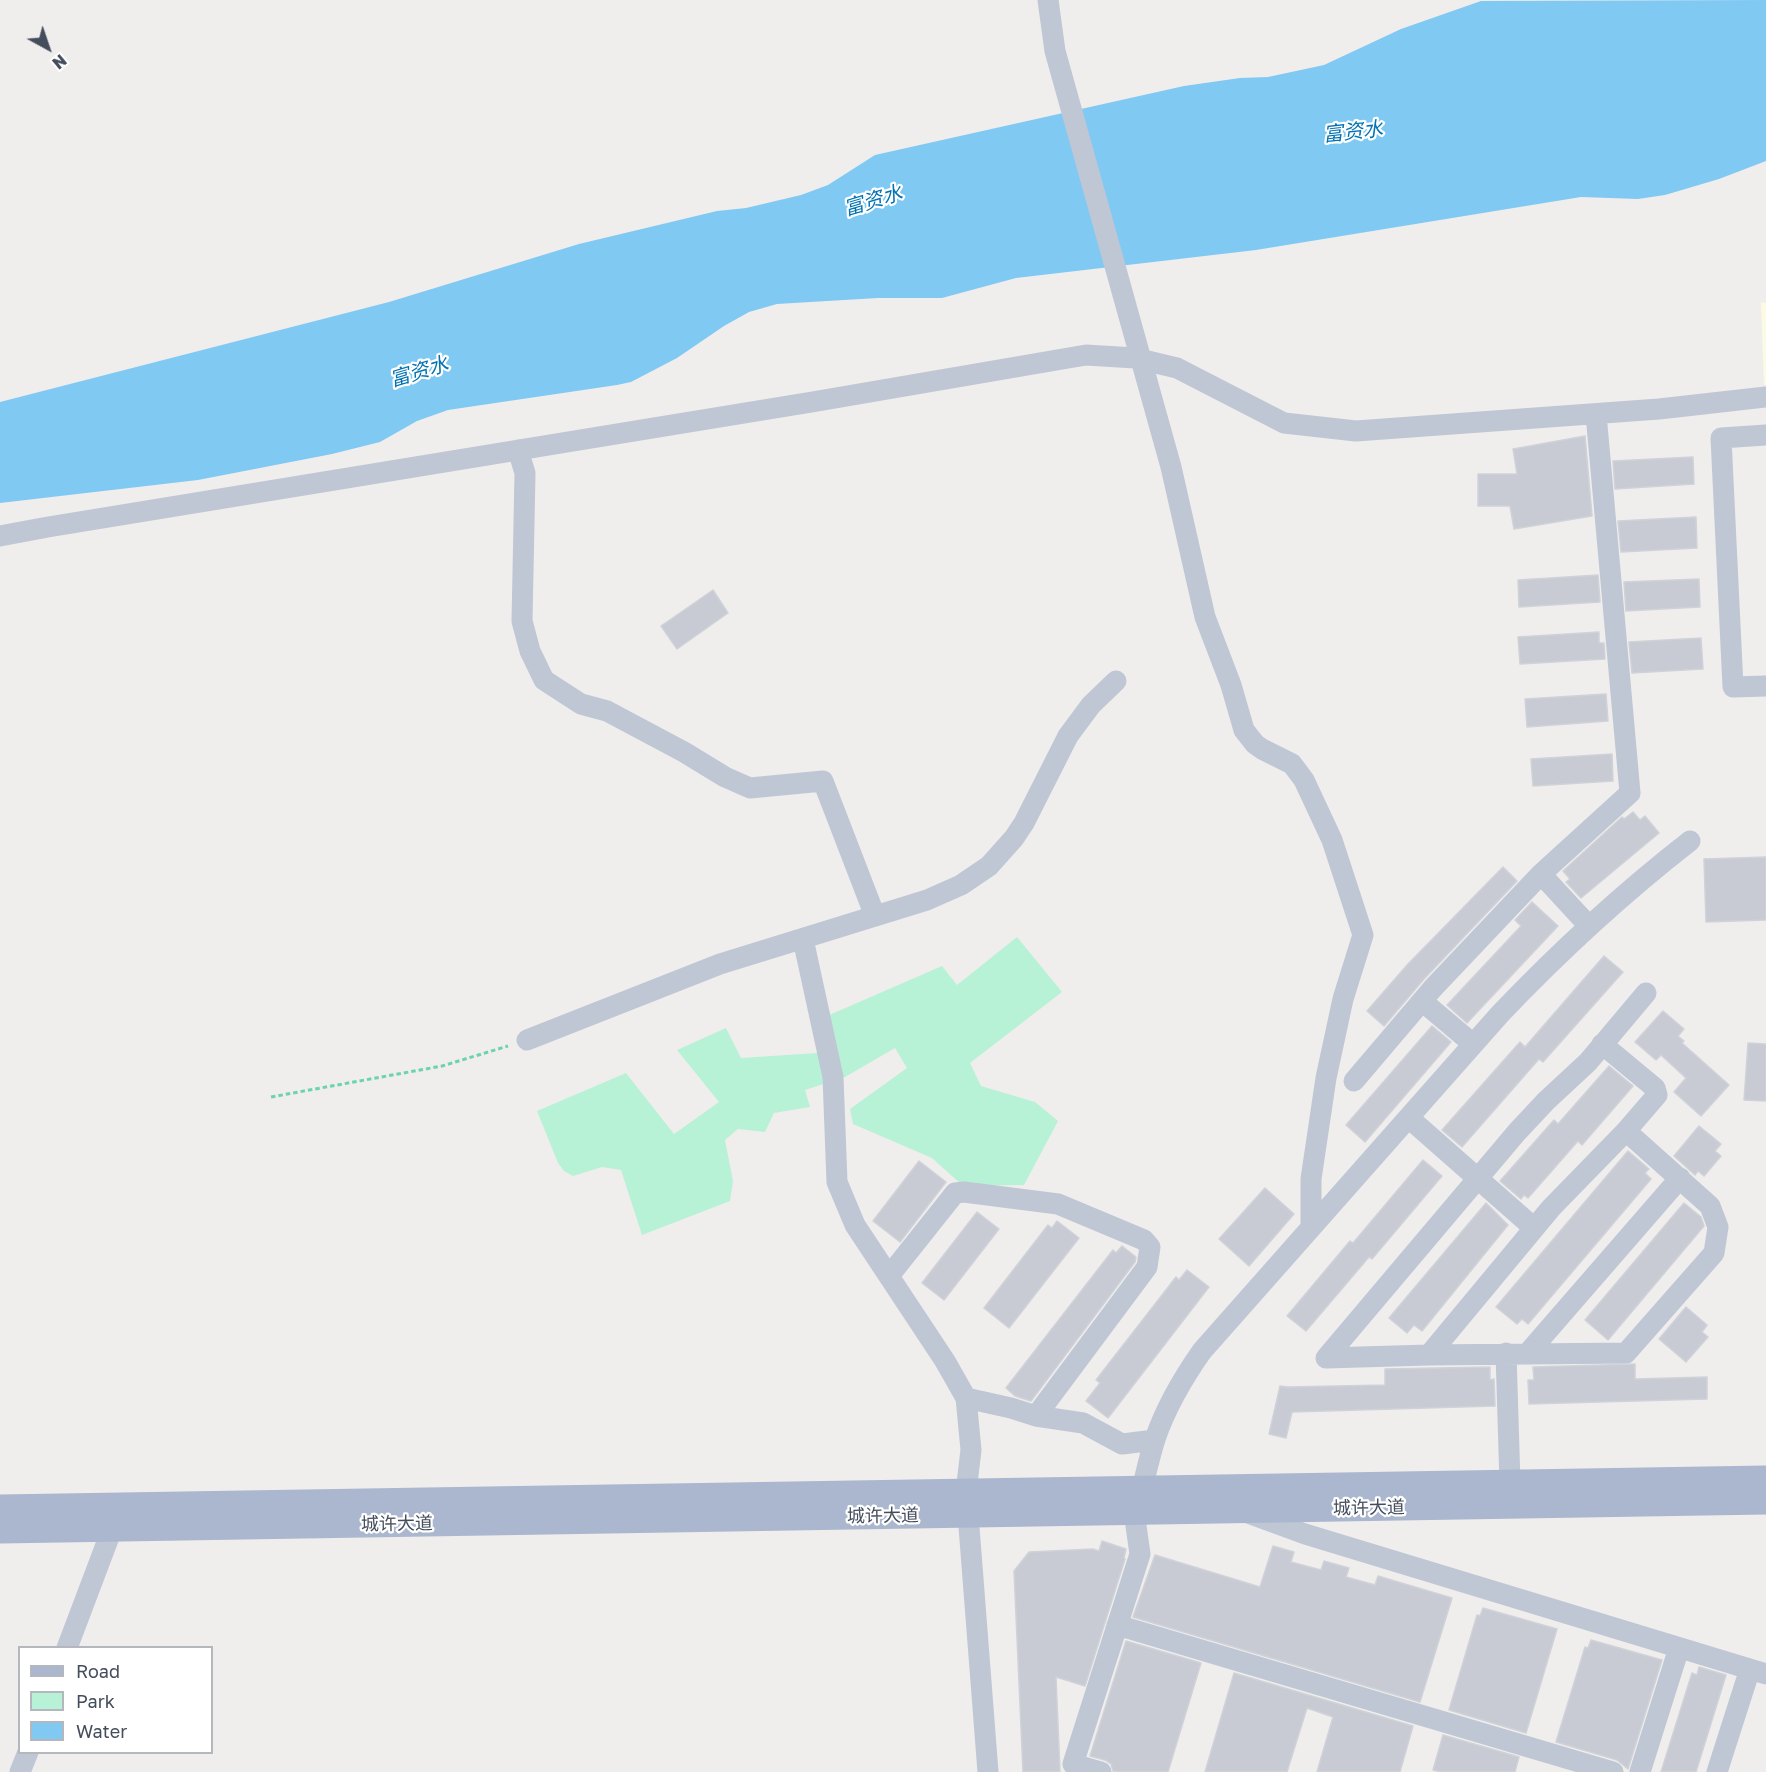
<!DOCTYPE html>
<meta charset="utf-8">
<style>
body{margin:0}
#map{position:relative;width:1766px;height:1772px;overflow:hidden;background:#f0eded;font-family:"Golos Text",sans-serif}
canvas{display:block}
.legend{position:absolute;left:18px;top:1646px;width:195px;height:108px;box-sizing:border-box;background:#fff;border:2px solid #b4b8be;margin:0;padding:8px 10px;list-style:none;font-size:18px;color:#444d5c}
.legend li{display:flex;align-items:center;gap:12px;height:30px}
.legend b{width:30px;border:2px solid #b4b8be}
.north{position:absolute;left:18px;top:18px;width:60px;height:60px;-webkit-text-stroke:4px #fff;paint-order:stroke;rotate:140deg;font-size:16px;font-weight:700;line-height:24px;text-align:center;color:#444d5c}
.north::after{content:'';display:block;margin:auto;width:21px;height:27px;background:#444d5c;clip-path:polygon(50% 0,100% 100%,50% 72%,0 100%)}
</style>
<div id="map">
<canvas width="1766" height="1772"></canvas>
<ul class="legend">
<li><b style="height:8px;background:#aab7cf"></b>Road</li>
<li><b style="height:16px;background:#b7f2d7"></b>Park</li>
<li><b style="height:16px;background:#80c9f3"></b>Water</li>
</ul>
<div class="north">N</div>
</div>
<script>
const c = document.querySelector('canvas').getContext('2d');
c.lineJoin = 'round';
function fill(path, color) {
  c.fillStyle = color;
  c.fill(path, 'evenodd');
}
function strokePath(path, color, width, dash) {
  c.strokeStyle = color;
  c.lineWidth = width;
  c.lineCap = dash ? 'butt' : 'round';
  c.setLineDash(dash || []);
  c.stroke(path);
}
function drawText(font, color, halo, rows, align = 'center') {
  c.font = font + ' "Golos Text","Noto Sans SC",sans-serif';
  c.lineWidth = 4.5;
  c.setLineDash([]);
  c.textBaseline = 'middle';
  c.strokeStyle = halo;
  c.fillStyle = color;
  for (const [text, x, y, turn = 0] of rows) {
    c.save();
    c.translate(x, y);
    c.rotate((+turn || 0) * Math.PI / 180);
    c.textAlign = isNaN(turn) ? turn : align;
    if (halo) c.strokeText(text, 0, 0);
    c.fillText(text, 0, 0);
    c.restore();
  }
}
const commercial = new Path2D(`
 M 1761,302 L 1766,303 L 1766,385 L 1764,385 Z`);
const green = new Path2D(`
 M 1017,937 L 1062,992 L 970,1063 L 981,1086 L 1035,1102 L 1058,1121 L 1024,1185 L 963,1186 L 932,1158 L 853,1124 L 850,1109 L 907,1068 L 895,1048 L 845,1077 L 805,1090 L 810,1107 L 774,1113 L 765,1132 L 738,1129 L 725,1140 L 733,1181 L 730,1201 L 642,1235 L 621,1170 L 602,1167 L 573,1176 L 564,1171 L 558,1163 L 537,1111 L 626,1073 L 674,1134 L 719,1102 L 677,1050 L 726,1028 L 741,1058 L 817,1053 L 835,1047 L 827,1016 L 942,966 L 957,985 Z`);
const water = new Path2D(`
 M 1766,0 L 1766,161 L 1719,179 L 1665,195 L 1638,199 L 1581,197 L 1256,250 L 1016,278 L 942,298 L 878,298 L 777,304 L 749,312 L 724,326 L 677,358 L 631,382 L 617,385 L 448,410 L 417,421 L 380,442 L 332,454 L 198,480 L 0,503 L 0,402 L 389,302 L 579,244 L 717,211 L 746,208 L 801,195 L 828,185 L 875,155 L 1184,86 L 1240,78 L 1268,77 L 1324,65 L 1401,29 L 1481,1 Z`);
const building = new Path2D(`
 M 1585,436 L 1592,516 L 1514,529 L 1510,506 L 1478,506 L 1478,474 L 1517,474 L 1513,449 Z
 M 1693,457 L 1694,484 L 1615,489 L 1613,461 Z
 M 1696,517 L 1697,548 L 1621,552 L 1618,521 Z
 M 1598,575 L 1600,602 L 1519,607 L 1518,580 Z
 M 1699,579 L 1700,607 L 1626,611 L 1624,582 Z
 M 713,590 L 728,613 L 677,649 L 661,626 Z
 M 1599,632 L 1599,643 L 1604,643 L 1605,659 L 1520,664 L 1518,637 Z
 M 1701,638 L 1703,669 L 1632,673 L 1629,642 Z
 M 1606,694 L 1608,721 L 1527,727 L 1525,699 Z
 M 1612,754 L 1613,781 L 1533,786 L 1531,759 Z
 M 1633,812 L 1640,820 L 1645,816 L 1659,833 L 1581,898 L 1566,882 L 1570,879 L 1563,871 L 1622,817 L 1624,819 Z
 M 1766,857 L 1766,920 L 1706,922 L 1704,859 Z
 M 1503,867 L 1517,881 L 1424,979 L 1384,1026 L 1367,1011 L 1408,964 Z
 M 1532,902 L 1558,926 L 1467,1023 L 1447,1005 L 1521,926 L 1515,920 Z
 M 1604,956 L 1623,972 L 1543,1062 L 1539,1059 L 1462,1147 L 1442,1130 L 1520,1042 L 1525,1047 Z
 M 1663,1011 L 1684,1029 L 1678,1036 L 1684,1041 L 1682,1043 L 1729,1085 L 1701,1116 L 1674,1092 L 1686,1078 L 1661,1055 L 1656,1060 L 1635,1042 Z
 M 1432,1026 L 1451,1042 L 1365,1142 L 1346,1125 Z
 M 1748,1043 L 1766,1044 L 1766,1101 L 1744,1100 Z
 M 1609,1066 L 1633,1086 L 1582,1145 L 1578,1141 L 1528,1198 L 1524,1195 L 1521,1199 L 1500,1181 L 1554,1120 L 1558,1124 Z
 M 1699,1126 L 1721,1144 L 1715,1151 L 1721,1156 L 1704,1176 L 1698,1171 L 1695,1175 L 1674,1156 Z
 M 1628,1151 L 1649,1169 L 1645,1173 L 1651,1179 L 1528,1324 L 1522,1319 L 1517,1324 L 1496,1307 Z
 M 1423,1160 L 1442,1176 L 1372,1259 L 1369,1257 L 1306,1331 L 1287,1316 L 1350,1241 L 1353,1243 Z
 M 919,1161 L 946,1182 L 900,1242 L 873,1221 Z
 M 1265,1188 L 1294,1214 L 1249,1266 L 1219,1239 Z
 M 1486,1203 L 1508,1225 L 1422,1331 L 1414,1325 L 1407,1333 L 1389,1318 Z
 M 1684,1203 L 1701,1217 L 1704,1226 L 1608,1340 L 1585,1320 Z
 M 977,1212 L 999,1229 L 944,1300 L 922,1283 Z
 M 1057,1221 L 1079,1238 L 1009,1328 L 984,1308 L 1048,1225 L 1052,1228 Z
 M 1122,1246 L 1136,1257 L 1135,1262 L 1031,1401 L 1015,1396 L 1006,1388 L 1113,1250 L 1116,1253 Z
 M 1187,1270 L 1209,1287 L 1108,1418 L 1086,1401 L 1100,1383 L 1096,1380 L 1176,1277 L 1179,1280 Z
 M 1686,1307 L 1707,1325 L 1702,1332 L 1708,1337 L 1686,1362 L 1659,1339 Z
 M 1635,1364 L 1635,1379 L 1707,1377 L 1707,1399 L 1529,1404 L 1528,1380 L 1534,1380 L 1533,1367 Z
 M 1490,1367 L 1490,1380 L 1494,1379 L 1495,1406 L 1292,1412 L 1286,1438 L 1269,1434 L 1280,1386 L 1288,1387 L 1385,1385 L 1385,1369 Z
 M 1102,1541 L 1126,1549 L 1124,1558 L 1125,1559 L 1085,1686 L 1056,1677 L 1060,1772 L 1023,1772 L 1014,1571 L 1029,1552 L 1093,1549 L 1099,1551 Z
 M 1273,1546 L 1294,1552 L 1291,1562 L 1321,1570 L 1324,1561 L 1349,1568 L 1346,1577 L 1375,1585 L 1378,1576 L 1452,1598 L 1420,1702 L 1133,1617 L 1155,1555 L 1260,1587 Z
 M 1483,1608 L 1557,1629 L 1526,1733 L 1449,1710 L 1477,1615 L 1480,1616 Z
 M 1591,1640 L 1662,1660 L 1628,1769 L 1617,1760 L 1556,1742 L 1585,1647 L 1588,1648 Z
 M 1126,1641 L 1201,1663 L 1168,1772 L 1118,1772 L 1113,1771 L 1111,1764 L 1105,1760 L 1090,1756 Z
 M 1699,1667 L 1726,1675 L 1696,1772 L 1661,1772 L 1692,1673 L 1697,1675 Z
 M 1234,1673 L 1413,1726 L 1400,1772 L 1317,1772 L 1333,1717 L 1307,1708 L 1287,1772 L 1205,1772 Z
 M 1443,1735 L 1519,1757 L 1515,1772 L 1441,1772 L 1433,1770 Z`);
const path = new Path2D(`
 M 271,1097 L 442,1066 L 508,1046`);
const minor = new Path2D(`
 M 1048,0 L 1055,51 L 1171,467 L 1205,617 L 1231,685 L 1244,730 L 1255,744 L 1262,749 L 1292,764 L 1304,780 L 1332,840 L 1363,935 L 1343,999 L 1326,1078 L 1311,1179 L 1311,1228
 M 1766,435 L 1721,438 L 1733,687 L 1766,686
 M 518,450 L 525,473 L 522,621 L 530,651 L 544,680 L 581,704 L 607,711 L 684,752 L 725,777 L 750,788 L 823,781 L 875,916
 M 0,536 L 48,527 L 812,402 L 1086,355 L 1135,358 L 1177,368 L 1284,423 L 1356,431 L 1659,409 L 1766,397
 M 1588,925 L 1541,874 L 1630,793 L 1596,414
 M 803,939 L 833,1077 L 837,1182 L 855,1225 L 945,1361 L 966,1398 L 971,1450 L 966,1492
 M 1422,1001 L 1473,1044
 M 527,1040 L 720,964 L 927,900 L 961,885 L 989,866 L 1014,838 L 1024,823 L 1068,736 L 1091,705 L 1116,681
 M 1354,1081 L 1433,988 L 1541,874
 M 1409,1118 L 1534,1228
 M 889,1276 L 955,1193 L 964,1192 L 1058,1204 L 1144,1240 L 1150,1247 L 1147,1267 L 1036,1416
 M 1506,1353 L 1510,1483
 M 1528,1353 L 1680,1178
 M 1429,1355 L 1551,1208 L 1626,1131 L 1657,1095 L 1655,1088 L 1602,1044
 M 1326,1358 L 1429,1355 L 1626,1353 L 1714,1253 L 1718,1227 L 1710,1206 L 1626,1131
 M 1326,1358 L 1517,1132 L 1546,1101 L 1588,1062 L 1646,993
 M 966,1398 L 1011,1408 L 1036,1416 L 1083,1423 L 1122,1444 L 1155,1440
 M 1142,1489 C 1146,1473 1150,1455 1155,1439 C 1166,1407 1183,1378 1202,1351 L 1500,1014 C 1559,952 1622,894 1690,841
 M 1245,1512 L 1305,1534 L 1766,1674
 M 968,1514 L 988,1772
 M 1117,1625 L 1613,1772
 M 67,1648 L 112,1529
 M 20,1772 L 28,1752
 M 1101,1772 L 1073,1764 L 1140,1554 L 1134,1512
 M 1640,1772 L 1679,1648
 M 1717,1772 L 1750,1669`);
const major = new Path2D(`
 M 0,1508 L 1766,1479
 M 0,1530 L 1766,1501`);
const streetNames = [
 ["城许大道",1369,1508,-1],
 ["城许大道",883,1516,-1],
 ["城许大道",397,1524,-1]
];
const waterNames = [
 ["富资水",1353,132,-6],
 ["富资水",873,201,-17],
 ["富资水",419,372,-17]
];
fill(commercial, '#fdfae3');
fill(green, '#b7f2d7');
fill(water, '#80c9f3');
fill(building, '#c8cbd3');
strokePath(building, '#d0d2d9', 1.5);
strokePath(path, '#6cd3b0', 3, [4.5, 3]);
strokePath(minor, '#bfc7d4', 21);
strokePath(major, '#aab7cf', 27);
drawText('18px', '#444d5c', '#fff', streetNames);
drawText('italic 20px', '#0172b2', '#fff', waterNames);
</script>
